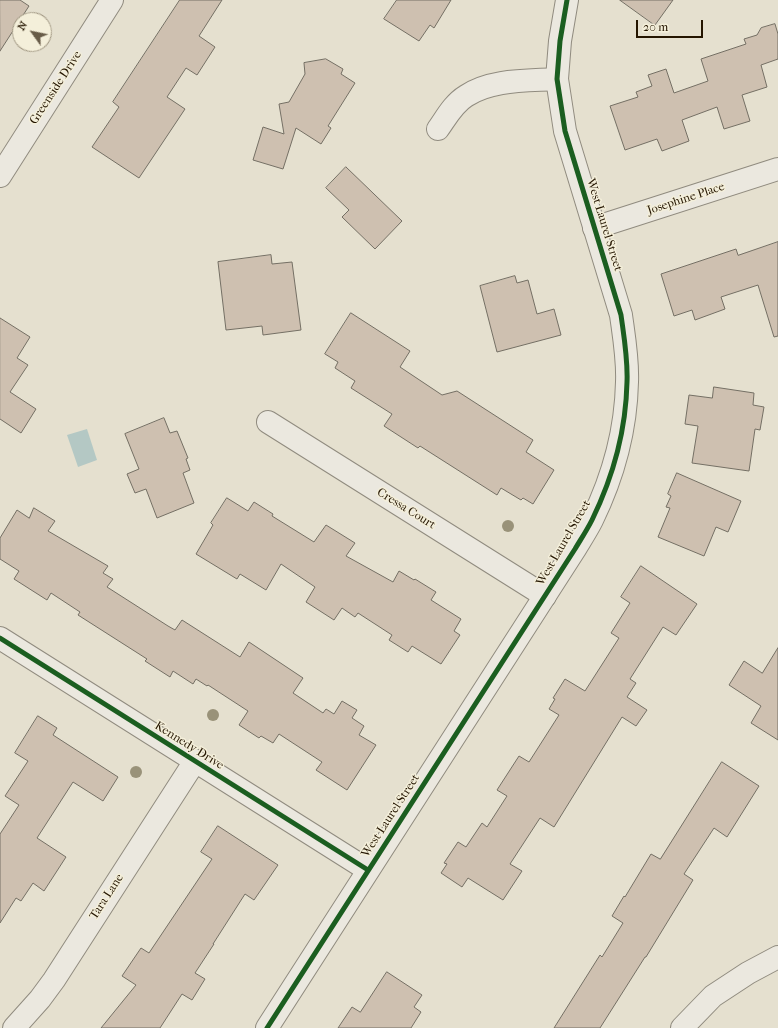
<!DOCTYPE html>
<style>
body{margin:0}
#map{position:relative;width:778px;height:1028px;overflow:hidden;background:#e5e0cf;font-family:"IM FELL French Canon",serif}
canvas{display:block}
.north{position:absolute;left:12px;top:12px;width:40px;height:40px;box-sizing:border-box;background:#f4efda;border:1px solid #a19883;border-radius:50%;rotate:303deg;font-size:11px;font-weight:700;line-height:16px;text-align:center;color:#241500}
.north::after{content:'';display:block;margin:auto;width:14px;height:18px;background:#685c48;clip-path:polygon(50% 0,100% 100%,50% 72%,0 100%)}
.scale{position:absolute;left:636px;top:20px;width:67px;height:18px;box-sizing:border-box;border:2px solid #241500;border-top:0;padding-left:5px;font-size:12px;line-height:14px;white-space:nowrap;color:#241500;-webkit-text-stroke:3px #f4efda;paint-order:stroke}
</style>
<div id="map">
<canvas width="778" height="1028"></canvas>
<div class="north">N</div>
<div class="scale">20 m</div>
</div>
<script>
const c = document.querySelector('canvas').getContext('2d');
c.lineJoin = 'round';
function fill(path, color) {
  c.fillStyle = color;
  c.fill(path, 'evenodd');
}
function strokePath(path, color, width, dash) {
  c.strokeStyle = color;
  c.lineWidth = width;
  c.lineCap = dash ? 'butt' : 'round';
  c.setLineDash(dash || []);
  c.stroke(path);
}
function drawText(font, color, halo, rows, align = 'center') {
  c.font = font + ' "IM FELL French Canon",serif';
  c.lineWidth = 3;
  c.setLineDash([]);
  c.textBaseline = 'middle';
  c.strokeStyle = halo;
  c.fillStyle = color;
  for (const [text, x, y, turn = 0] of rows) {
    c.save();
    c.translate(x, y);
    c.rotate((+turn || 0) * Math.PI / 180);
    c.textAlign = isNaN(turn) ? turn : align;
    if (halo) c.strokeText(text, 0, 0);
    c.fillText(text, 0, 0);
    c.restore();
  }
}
const water = new Path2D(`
 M 87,429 L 97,460 L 78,467 L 67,435 Z`);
const building = new Path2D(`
 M 0,0 L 20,0 L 29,6 L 0,51 Z
 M 180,0 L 222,0 L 199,36 L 215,47 L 197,75 L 186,68 L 167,97 L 185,109 L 139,178 L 92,147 L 119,107 L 113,102 Z
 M 397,0 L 451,0 L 434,28 L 430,25 L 419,41 L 384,19 Z
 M 620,0 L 673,0 L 655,25 Z
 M 775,24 L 778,34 L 778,59 L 761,65 L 767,87 L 742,95 L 750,121 L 724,129 L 717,107 L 682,120 L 689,141 L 662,151 L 657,139 L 625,150 L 610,106 L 638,97 L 636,92 L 652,86 L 648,75 L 666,69 L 674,93 L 708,81 L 701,59 L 746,44 L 744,39 L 757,35 L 761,28 Z
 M 326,59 L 343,69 L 341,74 L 355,83 L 328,126 L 331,128 L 321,144 L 296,128 L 283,169 L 253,160 L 263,127 L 284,134 L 279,104 L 289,102 L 305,74 L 304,63 Z
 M 346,167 L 402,221 L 375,249 L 342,217 L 349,210 L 326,188 Z
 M 778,242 L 778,336 L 774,337 L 758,285 L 721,297 L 725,309 L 695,320 L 692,310 L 674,316 L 661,274 L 736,249 L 738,255 Z
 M 271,255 L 272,264 L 292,262 L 301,330 L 263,335 L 262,326 L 226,330 L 218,262 Z
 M 515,276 L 517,283 L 528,280 L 537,314 L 554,309 L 561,335 L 497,352 L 480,286 Z
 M 351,313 L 410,351 L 400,367 L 442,395 L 457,391 L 533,440 L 526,452 L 554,470 L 533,504 L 523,498 L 521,500 L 501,488 L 497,495 L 420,446 L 418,448 L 384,426 L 392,414 L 351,388 L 355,381 L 335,368 L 338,362 L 325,354 Z
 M 0,318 L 30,337 L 17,358 L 28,365 L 10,392 L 36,409 L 21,433 L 0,419 Z
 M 714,387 L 754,393 L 753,405 L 764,407 L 760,430 L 755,429 L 749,471 L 692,463 L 698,426 L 685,424 L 689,395 L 712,398 Z
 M 164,418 L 170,433 L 177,431 L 188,458 L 186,459 L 190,470 L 183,473 L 194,503 L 157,518 L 146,489 L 135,493 L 127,474 L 139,469 L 125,434 Z
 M 677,473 L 741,501 L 728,532 L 716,527 L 704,556 L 658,537 L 670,508 L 666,507 L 671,496 L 668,494 Z
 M 227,498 L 248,511 L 254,502 L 273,514 L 272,516 L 314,542 L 326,525 L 355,543 L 346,556 L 393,582 L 399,571 L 414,580 L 415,579 L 436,592 L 431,600 L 461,619 L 454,631 L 460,635 L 441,664 L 412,646 L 408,652 L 389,640 L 392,635 L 358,613 L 355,617 L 342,608 L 334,620 L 306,602 L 315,587 L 281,564 L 266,590 L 240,574 L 237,579 L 196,554 L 213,525 L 211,523 Z
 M 34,508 L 55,521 L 48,531 L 108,566 L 103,573 L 113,579 L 107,587 L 168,626 L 175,630 L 182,620 L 240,657 L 249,642 L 303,678 L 293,693 L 323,713 L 326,709 L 334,714 L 342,701 L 357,710 L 352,718 L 364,726 L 359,735 L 376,745 L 347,790 L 316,770 L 322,762 L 279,734 L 273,743 L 261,736 L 259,738 L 239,725 L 248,711 L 208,685 L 207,686 L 196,679 L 193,684 L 173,671 L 170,677 L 145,661 L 147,659 L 78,615 L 80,612 L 51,593 L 47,600 L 14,579 L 19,571 L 0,559 L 0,538 L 17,510 L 29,518 Z
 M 641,566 L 697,604 L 676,635 L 663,627 L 630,679 L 636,683 L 627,697 L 647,710 L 636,726 L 622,717 L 554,827 L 540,818 L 510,864 L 522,871 L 503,900 L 468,878 L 462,887 L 441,873 L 447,864 L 444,863 L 458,842 L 466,847 L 482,823 L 487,827 L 507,796 L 497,790 L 519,756 L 529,762 L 559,715 L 549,709 L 555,699 L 553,698 L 565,679 L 585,691 L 619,638 L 611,633 L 630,603 L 621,597 Z
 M 778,648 L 778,740 L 751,723 L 761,706 L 729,685 L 744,661 L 762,673 Z
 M 38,716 L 57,728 L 53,735 L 118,777 L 103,801 L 73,782 L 37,838 L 66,857 L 44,891 L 33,883 L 21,901 L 16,898 L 0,923 L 0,834 L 19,805 L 5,796 L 28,761 L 15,753 Z
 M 722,762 L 759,786 L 727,837 L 714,828 L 684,874 L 693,880 L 646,957 L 645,957 L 600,1028 L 554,1028 L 600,955 L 602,957 L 623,923 L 612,916 L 624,896 L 625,897 L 651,854 L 660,859 Z
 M 218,826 L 278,865 L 254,900 L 245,894 L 213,944 L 214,944 L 195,973 L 205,979 L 192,1000 L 182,994 L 160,1028 L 101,1028 L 136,985 L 122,976 L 141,948 L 149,953 L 212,859 L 201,852 Z
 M 387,972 L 422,995 L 414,1007 L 421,1012 L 411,1028 L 338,1028 L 352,1007 L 360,1012 Z`);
const minor = new Path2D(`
 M 438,129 C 446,118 453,104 466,96 C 491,79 528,81 557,79
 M 0,176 L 112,0
 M 594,228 L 778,169
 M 268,422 L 545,596
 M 0,638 L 368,870
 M 14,1028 L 40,999 L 54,980 L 195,761
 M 682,1028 L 713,996 L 748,973 L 778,957`);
const tertiary = new Path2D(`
 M 267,1028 L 575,549 C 581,539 587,530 592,520 C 613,477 626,429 627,382 C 628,359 624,337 621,315 L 565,131 L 557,79 L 560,41 L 567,0`);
const cycleway = new Path2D(`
 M 0,638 L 368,870
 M 267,1028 L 575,549 C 581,539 587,530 592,520 C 613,477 626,429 627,382 C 628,359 624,337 621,315 L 565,131 L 557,79 L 560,41 L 567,0`);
const trees = [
 [508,526],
 [213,715],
 [136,772]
];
const streetNames = [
 ["Greenside Drive",56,88,-57],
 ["Josephine Place",686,199,-18],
 ["West Laurel Street",604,225,73],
 ["Cressa Court",406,509,32],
 ["West Laurel Street",564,543,-60],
 ["Kennedy Drive",189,746,32],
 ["West Laurel Street",391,816,-57],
 ["Tara Lane",107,897,-57]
];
fill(water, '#b4c8c4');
fill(building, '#cec0b0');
strokePath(building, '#746f64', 1);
strokePath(minor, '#908b7f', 24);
strokePath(tertiary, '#908b7f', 24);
strokePath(minor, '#ebe8df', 22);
strokePath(tertiary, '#ebe8df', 22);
strokePath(cycleway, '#1b5e20', 5);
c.fillStyle = '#999279';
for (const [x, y] of trees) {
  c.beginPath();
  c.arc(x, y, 6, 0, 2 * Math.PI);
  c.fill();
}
drawText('12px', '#241500', '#f4efda', streetNames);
</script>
